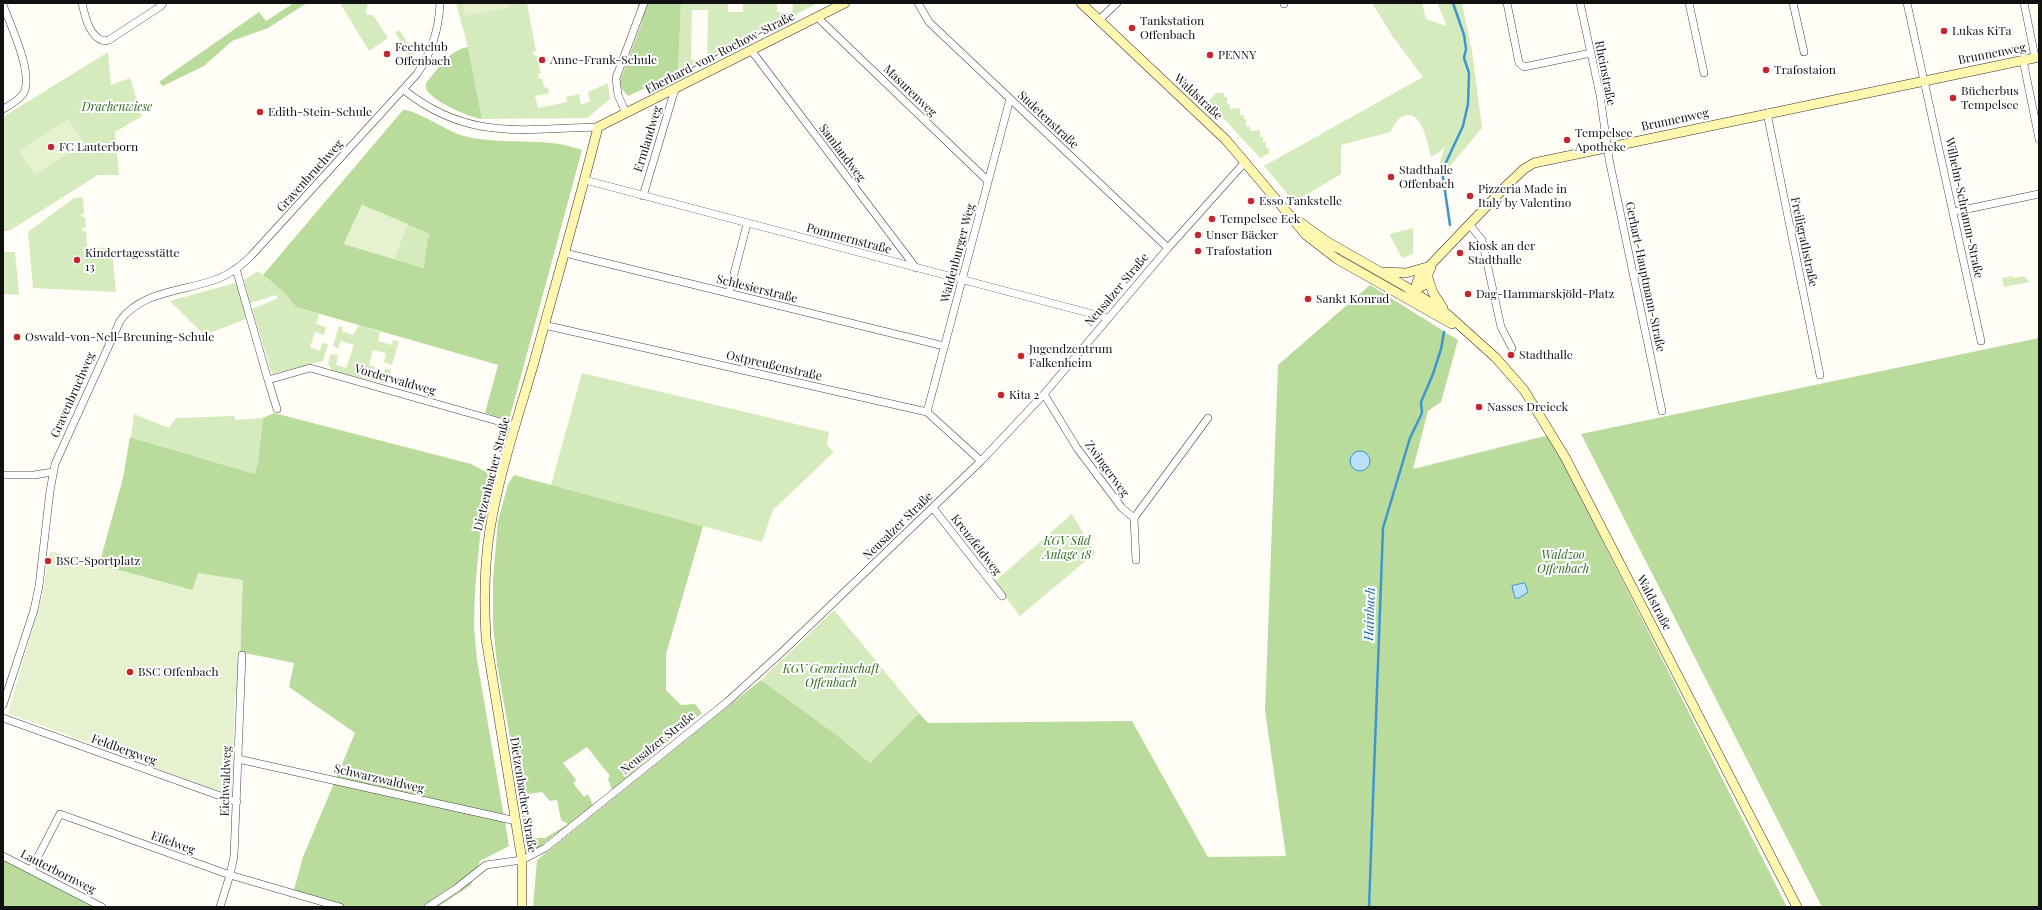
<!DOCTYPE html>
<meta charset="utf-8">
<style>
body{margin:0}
#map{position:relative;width:2042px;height:910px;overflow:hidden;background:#fffdf5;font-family:"Playfair Display",serif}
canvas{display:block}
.frame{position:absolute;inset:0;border:4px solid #111;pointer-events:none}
</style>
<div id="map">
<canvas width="2042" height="910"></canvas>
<div class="frame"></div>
</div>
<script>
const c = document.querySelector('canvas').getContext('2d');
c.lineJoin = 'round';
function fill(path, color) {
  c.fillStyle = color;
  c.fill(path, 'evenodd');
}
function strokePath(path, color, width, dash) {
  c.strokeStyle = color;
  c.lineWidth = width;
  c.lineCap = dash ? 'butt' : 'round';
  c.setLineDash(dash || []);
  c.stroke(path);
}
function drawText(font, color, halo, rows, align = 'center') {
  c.font = font + ' "Playfair Display",serif';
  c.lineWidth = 4;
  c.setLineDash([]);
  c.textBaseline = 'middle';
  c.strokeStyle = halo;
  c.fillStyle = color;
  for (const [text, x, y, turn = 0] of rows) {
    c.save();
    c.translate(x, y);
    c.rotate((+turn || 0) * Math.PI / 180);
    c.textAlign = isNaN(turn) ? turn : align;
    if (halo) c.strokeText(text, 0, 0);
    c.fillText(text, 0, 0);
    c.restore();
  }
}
const green = new Path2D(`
 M 340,3 L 368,3 L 366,11 L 367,15 L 373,15 L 388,38 L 369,51 Z
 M 456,3 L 527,3 L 536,51 L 533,52 L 534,56 L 537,55 L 541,74 L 538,74 L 539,79 L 542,78 L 544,87 L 548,88 L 549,93 L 535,96 L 538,108 L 567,102 L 566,97 L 579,94 L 581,104 L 590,102 L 588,92 L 608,83 L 610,99 L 587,118 L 482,119 L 468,47 Z
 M 681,3 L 728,3 L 728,12 L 743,12 L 743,3 L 777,3 L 777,12 L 792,13 L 793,3 L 818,3 L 707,61 L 678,73 ZM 692,10 L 708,10 L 707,60 L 691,60 Z
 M 1372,3 L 1422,3 L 1426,19 L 1447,26 L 1437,3 L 1462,3 L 1472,51 L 1482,128 L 1450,166 L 1435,176 L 1445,146 L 1441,151 L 1431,157 C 1428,145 1421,102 1399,119 C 1395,122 1393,128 1390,132 L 1341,145 L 1341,174 L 1294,202 L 1264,166 L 1423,77 L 1393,37 Z
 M 399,30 L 415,53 L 411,61 L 405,56 L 408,53 L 395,33 Z
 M 108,52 L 111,85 L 130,78 L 142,116 L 115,132 L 119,175 L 98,175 L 9,231 L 3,231 L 3,117 Z
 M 1216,93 L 1224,93 L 1224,97 L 1227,97 L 1227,104 L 1230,104 L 1230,109 L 1240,108 L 1240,115 L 1244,115 L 1244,119 L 1246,119 L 1246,126 L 1250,127 L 1250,131 L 1260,130 L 1260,137 L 1263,137 L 1263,142 L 1266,142 L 1266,148 L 1269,148 L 1269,153 L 1260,158 L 1226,121 L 1207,103 Z
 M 450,189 L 427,243 L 425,268 L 394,259 L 407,225 L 408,195 Z
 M 83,197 L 84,214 L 81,214 L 82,217 L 85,217 L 86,227 L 82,228 L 83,231 L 86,231 L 87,248 L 94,248 L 95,251 L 98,250 L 98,248 L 108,247 L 108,250 L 112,250 L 116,292 L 33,288 L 28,232 L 74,198 Z
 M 1413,228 L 1413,254 L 1402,258 L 1389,234 Z
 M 3,252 L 15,252 L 19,295 L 3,294 Z
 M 258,271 L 284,292 L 296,307 L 319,314 L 316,324 L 326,327 L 324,335 L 315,332 L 310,347 L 320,351 L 322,343 L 328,344 L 323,361 L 272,374 L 252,309 L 278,298 L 276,295 L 250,303 L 244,280 Z
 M 2012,276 L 2015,278 L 2024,276 L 2030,282 L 2004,287 L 2002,278 Z
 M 235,283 L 238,285 L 246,319 L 204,335 L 170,301 Z
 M 359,325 L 380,332 L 378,341 L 392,345 L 393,340 L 399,341 L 392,365 L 384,362 L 386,353 L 373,350 L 369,365 L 375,367 L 372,376 L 382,378 L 385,369 L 391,370 L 388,380 L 382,383 L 332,371 L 328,363 L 331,354 L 338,355 L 336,365 L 346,368 L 354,345 L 341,341 L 338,349 L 333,346 L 339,326 L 343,327 L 342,331 L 353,335 Z
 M 582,373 L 829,432 L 827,445 L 834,452 L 773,510 L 762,542 L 551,485 Z
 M 134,414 L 169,428 L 176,418 L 234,416 L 236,420 L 263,418 C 260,437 260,456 255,474 L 131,437 Z
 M 1072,514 L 1095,553 L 1020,616 L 994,582 Z
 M 834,610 L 919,713 L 870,763 L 838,736 L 761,680 Z`);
const forest = new Path2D(`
 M 294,3 L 307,3 L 268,28 L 232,41 L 204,66 L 163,86 L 159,82 L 259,12 L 266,21 Z
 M 637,3 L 685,3 L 681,3 L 678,73 L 628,96 L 621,88 L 620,81 L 642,22 Z
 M 468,47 L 482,119 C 469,117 430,101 426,88 L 426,83 C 438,69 449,50 468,47 Z
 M 403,110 C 415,109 448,132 464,136 C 503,146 545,136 582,150 L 509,420 L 485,413 L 498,365 L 296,307 L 284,292 L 263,275 ZM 362,205 L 430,234 L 427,243 L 424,268 L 344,244 Z
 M 1370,285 L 1458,340 L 1441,402 L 1428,411 L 1413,469 L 1549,435 L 1787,907 L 533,907 L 537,860 L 761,680 L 838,736 L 870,763 L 919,713 L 928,723 L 1132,721 L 1208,857 L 1286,856 L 1265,711 L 1278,365 Z
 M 2039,338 L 2039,907 L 1822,907 L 1581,434 Z
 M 274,413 L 471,464 L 494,476 L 481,527 L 475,589 L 474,626 L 477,660 L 509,846 L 480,861 L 471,885 L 438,907 L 328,907 L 292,897 L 303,857 L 355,733 L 289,687 L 294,663 L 240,652 L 192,590 L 99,565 L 123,478 L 130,437 L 255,474 C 260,456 260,437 263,418 Z
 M 514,475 L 703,526 L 666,654 L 666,690 L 681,705 L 695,704 L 702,713 L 612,790 L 608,779 L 610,776 L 587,747 L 563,763 L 576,780 L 573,783 L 584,797 L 588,794 L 593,805 L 556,836 L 554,835 L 536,850 L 528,848 L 522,816 L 528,815 L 533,838 L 545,838 L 568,824 L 561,820 L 557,800 L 550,801 L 542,792 L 520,795 L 497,664 L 493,625 L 493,578 L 498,521 L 508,484 Z
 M 3,856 L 98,907 L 3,907 Z`);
const pitch = new Path2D(`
 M 463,3 L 510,3 L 511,7 L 465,16 Z
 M 68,119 L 84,143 L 35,175 L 19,151 Z
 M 362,205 L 408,224 L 394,259 L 344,244 Z
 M 50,551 L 192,590 L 198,573 L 243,580 L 239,693 L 235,693 L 232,793 L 229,795 L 8,713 L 41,601 Z`);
const water = new Path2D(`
 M1350 461a10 10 0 1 1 20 0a10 10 0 1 1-20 0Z
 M 1525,583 L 1528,592 L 1519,598 L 1515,598 L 1512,586 Z`);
const stream = new Path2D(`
 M 1450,225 L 1442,171 L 1463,126 L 1468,104 L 1469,73 L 1464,58 L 1466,49 L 1464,35 L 1453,3
 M 1369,907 L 1383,528 L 1410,438 L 1422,413 L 1421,402 L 1433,374 L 1441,349 L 1444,332`);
const street = new Path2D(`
 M 82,3 C 85,16 89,37 104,41 L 109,40 L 161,6 L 163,3
 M 918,3 L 929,22 L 1168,248
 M 1507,3 L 1519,63 L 1524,67 L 1591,53
 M 1580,3 L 1600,95 L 1609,159 L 1662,411
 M 1689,3 L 1704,73
 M 1793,3 L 1804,52
 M 1907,3 L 1981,341
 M 2024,3 L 2035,57
 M 1284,4 L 1284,3
 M 3,5 C 10,24 35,76 23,94 C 18,101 10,105 3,109
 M 817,17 L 988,181
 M 1099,20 L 1117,3
 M 751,50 L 916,268
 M 2023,60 L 2039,139
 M 404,90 C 468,141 522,129 598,127
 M 626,113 L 618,95 L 616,78 L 644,3
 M 1767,113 L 1820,375
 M 585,180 L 1108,318
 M 643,196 L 675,89
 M 1953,212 L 2039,194
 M 1469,224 L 1482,240 L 1501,327 L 1512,348
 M 565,253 L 944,346
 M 236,269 L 268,380 L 310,368 L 515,426
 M 729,293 L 747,224
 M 544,325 L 927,412 L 981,461
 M 268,380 L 277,409
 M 1044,394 L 1077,448 L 1122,508 L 1134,518 L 1136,560
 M 927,412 L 1010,99
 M 3,475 L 34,475 L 53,472
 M 933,508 L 1002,596
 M 1134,518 L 1208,418
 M 3,705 L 34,610 L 39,586 L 50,491 L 55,464 L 120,321 C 143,288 191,292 224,276 C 234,271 243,264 251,256 L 417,74 C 432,52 439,30 440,3
 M 3,718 L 237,802
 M 238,759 L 516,821
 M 3,856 L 102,907
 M 31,870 L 60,814 L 230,875 L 340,907
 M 220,907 L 230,875 L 234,856 L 242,655
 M 428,907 L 457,888 L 486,865 L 522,860 L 545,848 L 727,702 L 782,652 L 981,461 L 1044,394 L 1168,248 L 1245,162`);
const secondary = new Path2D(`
 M 1081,3 L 1226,140 L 1306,235 L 1337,259 L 1452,324
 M 1290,215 L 1326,241 L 1403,285 L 1446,313 L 1496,358 L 1524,390 L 1565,457 L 1797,907
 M 1385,272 L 1406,273 L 1427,267
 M 1428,278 L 1433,293 L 1443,308
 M 1410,292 L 1424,285 L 1431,267
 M 1414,302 L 1414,291 L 1419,277 L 1506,186 L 1524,169 L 1534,163 L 2039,57
 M 522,907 L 522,860 L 519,842 L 486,638 C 484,602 484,565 490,529 C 499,474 517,420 533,366 C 555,286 578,207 598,127 L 845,3`);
const markers = [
 [1132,28,4,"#c4262e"],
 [1944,31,4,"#c4262e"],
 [387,54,4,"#c4262e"],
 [1210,55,4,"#c4262e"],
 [542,60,4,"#c4262e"],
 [1766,70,4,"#c4262e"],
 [1953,98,4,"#c4262e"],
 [260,112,4,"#c4262e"],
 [1567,140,4,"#c4262e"],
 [51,147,4,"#c4262e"],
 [1391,177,4,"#c4262e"],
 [1470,196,4,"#c4262e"],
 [1251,201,4,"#c4262e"],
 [1212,219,4,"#c4262e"],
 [1198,235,4,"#c4262e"],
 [1198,251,4,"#c4262e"],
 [1460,253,4,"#c4262e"],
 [77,260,4,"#c4262e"],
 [1468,294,4,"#c4262e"],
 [1308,299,4,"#c4262e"],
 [17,337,4,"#c4262e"],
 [1511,355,4,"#c4262e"],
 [1021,356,4,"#c4262e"],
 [1001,395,4,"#c4262e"],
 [1479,407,4,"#c4262e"],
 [48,561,4,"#c4262e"],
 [130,672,4,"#c4262e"]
];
const poiNames = [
 ["Tankstation",1140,21],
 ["Offenbach",1140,35],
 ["Lukas KiTa",1952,31],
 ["Fechtclub",395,47],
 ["Offenbach",395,61],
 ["PENNY",1218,55],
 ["Anne-Frank-Schule",550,60],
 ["Trafostaion",1774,70],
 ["Bücherbus",1961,91],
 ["Tempelsee",1961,105],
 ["Edith-Stein-Schule",268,112],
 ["Tempelsee",1575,133],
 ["Apotheke",1575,147],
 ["FC Lauterborn",59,147],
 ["Stadthalle",1399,170],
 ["Offenbach",1399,184],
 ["Pizzeria Made in",1478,189],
 ["Italy by Valentino",1478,203],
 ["Esso Tankstelle",1259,201],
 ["Tempelsee Eck",1220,219],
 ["Unser Bäcker",1206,235],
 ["Kiosk an der",1468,246],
 ["Stadthalle",1468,260],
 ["Trafostation",1206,251],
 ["Kindertagesstätte",85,253],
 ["13",85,267],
 ["Dag-Hammarskjöld-Platz",1476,294],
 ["Sankt Konrad",1316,299],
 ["Oswald-von-Nell-Breuning-Schule",25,337],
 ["Jugendzentrum",1029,349],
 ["Falkenheim",1029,363],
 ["Stadthalle",1519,355],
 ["Kita 2",1009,395],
 ["Nasses Dreieck",1487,407],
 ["BSC-Sportplatz",56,561],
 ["BSC Offenbach",138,672]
];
const streetNames = [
 ["Eberhard-von-Rochow-Straße",720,53,-27],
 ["Brunnenweg",1992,54,-11],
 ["Rheinstraße",1605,73,79],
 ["Masurenweg",910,91,44],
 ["Waldstraße",1198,97,43],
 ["Sudetenstraße",1048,120,43],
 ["Brunnenweg",1675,120,-12],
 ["Ermlandweg",648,139,-73],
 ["Samlandweg",842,153,53],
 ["Gravenbruchweg",310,176,-48],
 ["Wilhelm-Schramm-Straße",1964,208,78],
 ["Pommernstraße",849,239,15],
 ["Freiligrathstraße",1804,242,78],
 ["Waldenburger Weg",958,253,-75],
 ["Gerhart-Hauptmann-Straße",1645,277,78],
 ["Schlesierstraße",757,289,14],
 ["Neusalzer Straße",1117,290,-50],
 ["Ostpreußenstraße",774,366,13],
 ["Vorderwaldweg",395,380,16],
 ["Gravenbruchweg",73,395,-66],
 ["Zwingerweg",1107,469,54],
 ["Dietzenbacher Straße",492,474,-76],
 ["Neusalzer Straße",898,526,-44],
 ["Kreuzfeldweg",976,545,52],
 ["Waldstraße",1654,603,62],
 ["Neusalzer Straße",658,743,-39],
 ["Feldbergweg",124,750,20],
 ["Schwarzwaldweg",379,779,13],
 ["Eichwaldweg",226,781,-88],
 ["Dietzenbacher Straße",523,795,81],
 ["Eifelweg",173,843,20],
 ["Lauterbornweg",58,872,27]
];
const parkNames = [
 ["Drachenwiese",117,107],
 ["KGV Süd",1067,541],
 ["Anlage 18",1067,555],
 ["Waldzoo",1563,555],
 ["Offenbach",1563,569],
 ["KGV Gemeinschaft",831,669],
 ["Offenbach",831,683]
];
const waterNames = [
 ["Hainbach",1370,614,-88]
];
fill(green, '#d5ebbd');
fill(forest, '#b9dc9c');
fill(pitch, '#e6f2cf');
fill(water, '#b9e0f7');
strokePath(water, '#3f96cf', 1);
strokePath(stream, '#3f96cf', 2.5);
strokePath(street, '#444', 8);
strokePath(secondary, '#333', 10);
strokePath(street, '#fff', 7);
strokePath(secondary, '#fff6b0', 9);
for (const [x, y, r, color] of markers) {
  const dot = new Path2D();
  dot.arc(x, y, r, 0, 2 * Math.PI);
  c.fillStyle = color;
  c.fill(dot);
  strokePath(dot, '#fff', 1.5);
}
drawText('12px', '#111', '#fff', poiNames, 'left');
drawText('12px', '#111', '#fff', streetNames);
drawText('italic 12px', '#2f6b1f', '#fff', parkNames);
drawText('italic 13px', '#1768a6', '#fff', waterNames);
</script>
